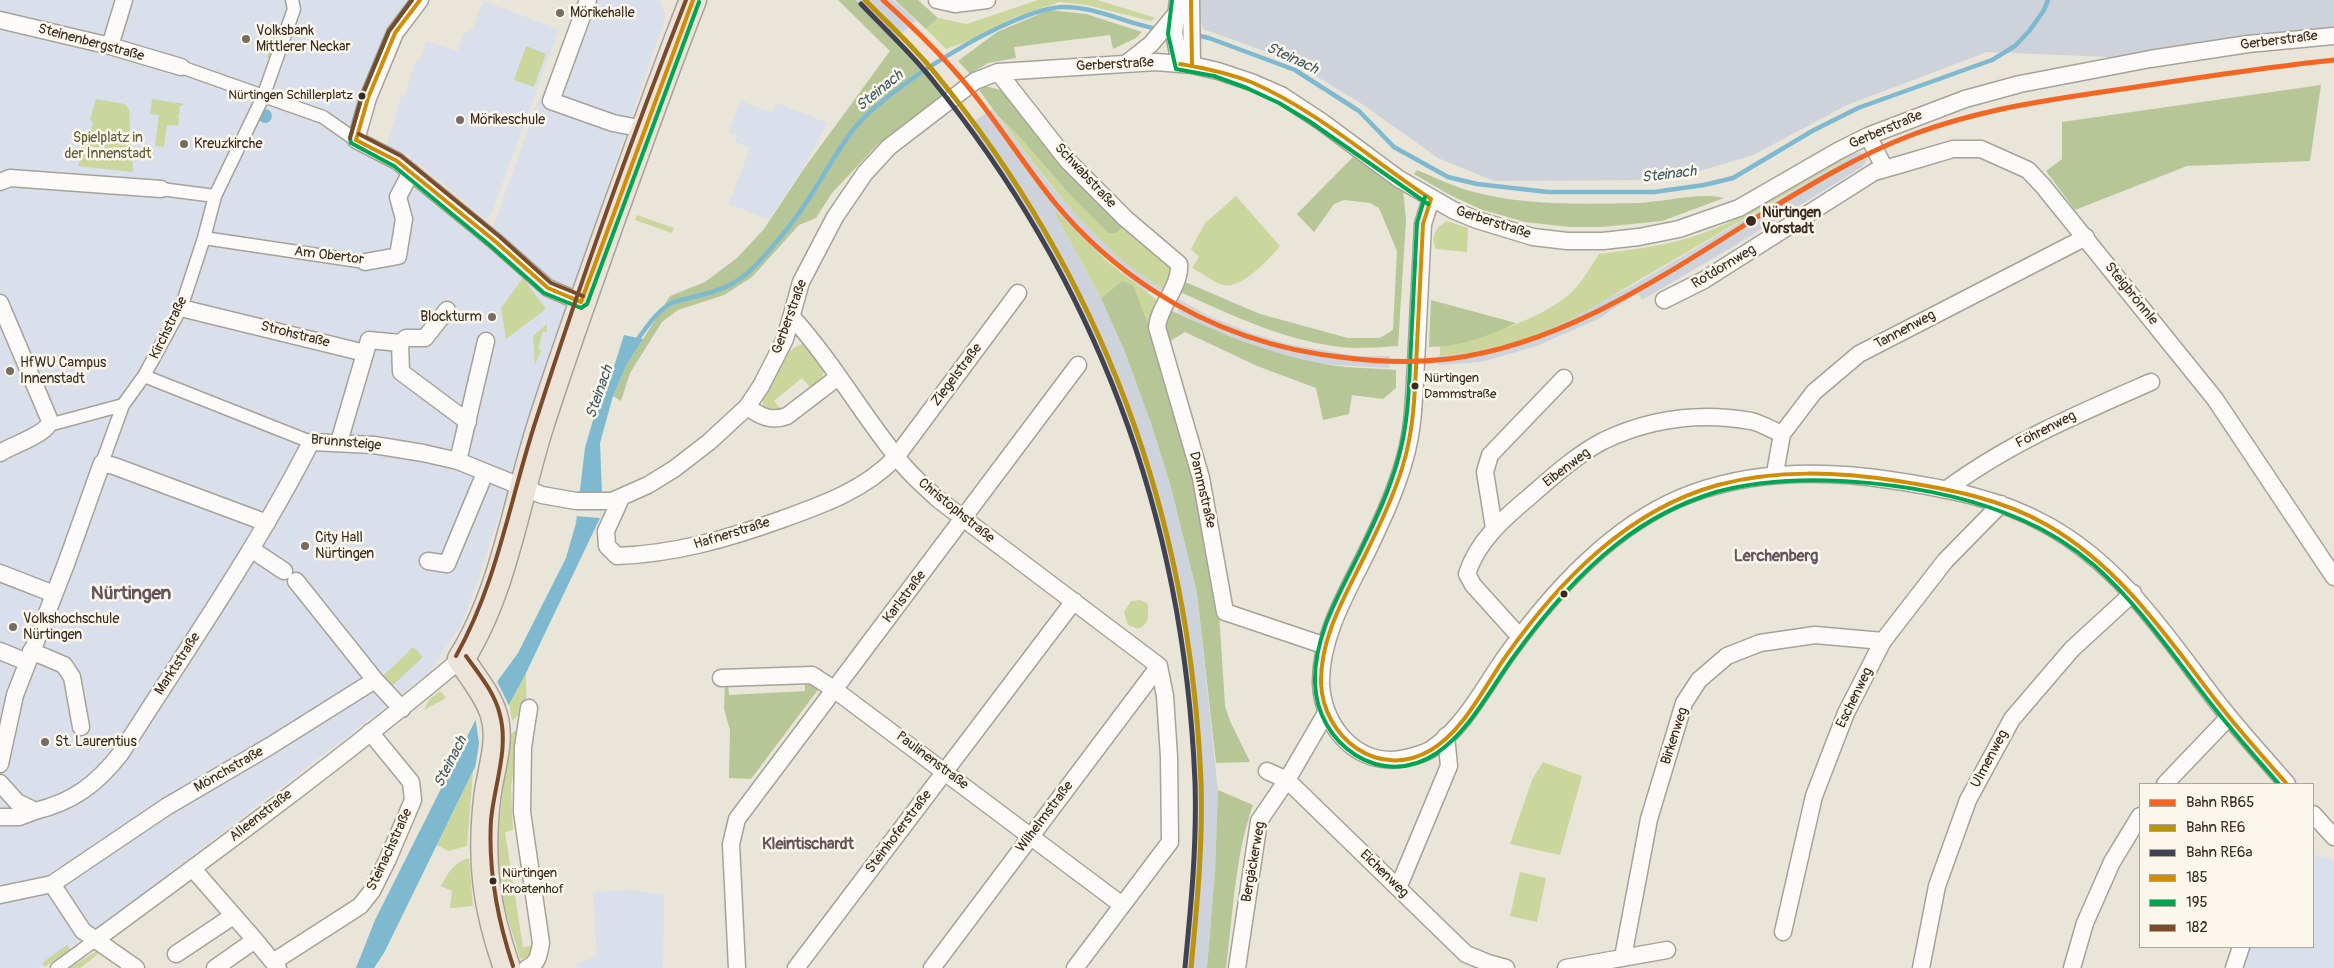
<!DOCTYPE html>
<meta charset="utf-8">
<style>
body{margin:0}
#map{position:relative;width:2334px;height:968px;overflow:hidden;background:#e9e5d8;font-family:Pangolin,sans-serif}
canvas{display:block}
.legend{position:absolute;left:2139px;top:783px;width:175px;height:165px;box-sizing:border-box;background:#fbf7ec;border:1px solid #aea59a;margin:0;padding:6px 9px;list-style:none;font-size:15px;color:#3b2a1e}
.legend li{display:flex;align-items:center;gap:10px;height:25px}
.legend b{width:25px;border:1px solid #aea59a}
</style>
<div id="map">
<canvas width="2334" height="968"></canvas>
<ul class="legend">
<li><b style="height:6px;background:#f26522"></b>Bahn RB65</li>
<li><b style="height:6px;background:#ba930f"></b>Bahn RE6</li>
<li><b style="height:6px;background:#424351"></b>Bahn RE6a</li>
<li><b style="height:6px;background:#d18d06"></b>185</li>
<li><b style="height:6px;background:#00a651"></b>195</li>
<li><b style="height:6px;background:#7a4b2a"></b>182</li>
</ul>
</div>
<script>
const c = document.querySelector('canvas').getContext('2d');
c.lineJoin = 'round';
function fill(path, color) {
  c.fillStyle = color;
  c.fill(path, 'evenodd');
}
function strokePath(path, color, width, dash) {
  c.strokeStyle = color;
  c.lineWidth = width;
  c.lineCap = dash ? 'butt' : 'round';
  c.setLineDash(dash || []);
  c.stroke(path);
}
function drawText(font, color, halo, rows, align = 'center') {
  c.font = font + ' Pangolin,sans-serif';
  c.lineWidth = 5;
  c.setLineDash([]);
  c.textBaseline = 'middle';
  c.strokeStyle = halo;
  c.fillStyle = color;
  for (const [text, x, y, turn = 0] of rows) {
    c.save();
    c.translate(x, y);
    c.rotate((+turn || 0) * Math.PI / 180);
    c.textAlign = isNaN(turn) ? turn : align;
    if (halo) c.strokeText(text, 0, 0);
    c.fillText(text, 0, 0);
    c.restore();
  }
}
const built = new Path2D(`
 M 0,0 L 412,0 L 349,138 L 395,167 L 487,244 L 538,102 L 583,0 L 659,0 L 666,15 L 545,370 L 479,578 L 461,625 L 427,675 L 99,927 L 42,967 L 31,968 L 0,968 Z
 M 483,1 L 559,29 L 493,209 L 486,220 L 420,164 L 411,161 L 410,155 L 386,147 L 402,95 L 405,95 L 416,59 L 420,60 L 426,41 L 458,51 L 464,33 L 473,29 Z
 M 741,101 L 773,113 L 777,103 L 828,123 L 801,171 L 769,219 L 729,204 L 750,148 L 735,142 L 737,136 L 729,133 Z
 M 2313,855 L 2331,858 L 2334,861 L 2334,968 L 2242,968 L 2251,947 L 2313,947 Z
 M 630,890 L 664,895 L 663,968 L 577,968 L 576,964 L 597,956 L 593,892 Z`);
const industrial = new Path2D(`
 M 857,0 L 893,0 L 916,20 L 896,39 Z
 M 1196,0 L 2334,0 L 2334,32 L 2236,39 L 2108,57 L 1987,52 L 1847,105 L 1753,155 L 1670,180 L 1494,181 L 1438,158 L 1362,104 L 1289,60 L 1203,29 Z
 M 992,109 L 1049,184 L 1089,228 L 1114,253 L 1163,290 L 1148,292 L 1135,283 L 1055,214 L 1101,298 L 1125,352 L 1152,426 L 1171,487 L 1197,593 L 1218,790 L 1215,872 L 1207,968 L 1187,968 L 1195,873 L 1196,789 L 1193,713 L 1184,634 L 1171,567 L 1151,489 L 1124,408 L 1098,346 L 1048,245 L 1011,186 L 968,126 Z
 M 1861,152 L 1866,161 L 1862,167 L 1729,249 L 1642,300 L 1638,293 L 1598,319 L 1537,346 L 1481,362 L 1438,365 L 1438,356 L 1469,353 L 1522,341 L 1630,287 L 1847,159 L 1846,156 Z
 M 1173,296 L 1211,317 L 1251,333 L 1288,344 L 1357,356 L 1390,356 L 1389,368 L 1321,364 L 1271,352 L 1204,326 L 1179,313 Z`);
const green = new Path2D(`
 M 1038,0 L 1097,0 L 1156,18 L 1151,21 L 1087,5 L 1060,2 L 1015,17 L 971,40 L 946,49 L 926,29 L 938,18 L 967,24 Z
 M 277,24 L 281,25 L 270,57 L 267,57 Z
 M 526,46 L 546,54 L 534,87 L 514,80 Z
 M 96,99 L 125,104 L 129,110 L 133,172 L 78,166 L 93,122 L 90,120 Z
 M 152,99 L 185,104 L 178,107 L 180,108 L 179,116 L 176,116 L 179,118 L 178,126 L 167,125 L 164,147 L 155,146 L 159,115 L 150,114 Z
 M 998,116 L 1016,133 L 1072,197 L 1108,233 L 1124,226 L 1170,266 L 1172,278 L 1164,290 C 1147,278 1129,267 1114,253 C 1070,213 1034,164 998,116 Z
 M 1846,156 L 1848,158 L 1574,318 L 1522,341 L 1469,353 L 1440,356 L 1440,347 C 1483,336 1538,322 1572,292 C 1582,282 1591,266 1599,254 C 1634,249 1667,246 1701,234 C 1751,216 1800,182 1846,156 Z
 M 1236,196 L 1280,246 C 1270,258 1241,290 1223,285 C 1213,282 1202,273 1192,268 L 1199,257 L 1191,249 L 1205,223 Z
 M 1057,212 L 1108,262 L 1158,301 L 1150,330 L 1122,281 L 1101,298 L 1055,214 Z
 M 637,215 L 674,228 L 672,233 L 635,220 Z
 M 1447,221 L 1468,228 L 1467,252 L 1436,249 C 1430,236 1436,227 1447,221 Z
 M 523,278 L 546,309 L 506,339 L 501,308 Z
 M 547,324 L 547,332 L 543,331 L 538,348 L 541,350 L 535,365 L 533,336 Z
 M 803,344 L 824,372 L 821,379 L 811,388 L 802,378 L 774,401 L 783,412 L 766,411 L 763,406 L 763,400 C 772,380 780,350 803,344 Z
 M 1140,600 L 1148,604 C 1148,616 1150,624 1138,629 L 1128,625 L 1124,612 L 1131,601 Z
 M 413,647 L 423,657 L 389,689 L 380,679 Z
 M 526,673 C 525,695 532,704 512,721 L 509,704 Z
 M 440,691 L 446,698 L 424,710 L 429,700 Z
 M 521,726 L 511,787 L 513,830 L 505,832 L 523,947 L 532,946 L 531,957 L 520,959 C 514,935 503,909 500,884 C 495,834 504,783 511,734 Z
 M 1543,762 L 1582,776 L 1560,855 L 1510,844 L 1532,780 Z
 M 473,771 L 467,846 L 448,851 L 437,845 Z
 M 469,858 L 473,906 L 450,908 L 452,891 L 441,886 C 448,872 454,863 469,858 Z
 M 1520,872 L 1546,878 L 1537,922 L 1510,916 Z
 M 67,945 L 71,950 L 44,967 L 43,962 Z
 M 96,951 L 101,952 L 80,968 L 70,968 Z`);
const forest = new Path2D(`
 M 838,0 L 856,0 L 882,24 L 945,95 L 878,144 L 832,193 L 816,218 L 799,225 L 752,277 L 724,295 L 678,310 L 662,322 L 630,373 L 621,401 L 613,396 L 626,366 L 670,296 L 705,282 L 737,258 L 764,229 L 803,170 L 890,51 Z
 M 895,0 L 918,0 L 938,18 L 926,29 Z
 M 1049,10 L 1086,14 L 1142,32 L 1136,38 L 1113,49 L 1110,35 L 1014,47 L 1016,58 L 988,63 L 970,74 L 958,61 L 997,32 Z
 M 2321,85 L 2310,161 L 2187,166 L 2075,210 L 2046,171 L 2062,159 L 2062,122 Z
 M 985,86 L 1001,90 L 1008,95 L 1057,159 L 1124,226 L 1115,233 L 1108,233 L 1072,197 L 1016,133 L 998,116 L 979,90 Z
 M 1354,156 L 1403,189 L 1406,220 L 1398,346 C 1384,347 1369,348 1355,348 C 1292,345 1234,316 1178,291 L 1183,281 L 1260,314 L 1348,338 L 1380,338 L 1393,330 L 1397,251 L 1379,208 L 1370,203 L 1344,200 L 1334,204 L 1314,232 L 1297,214 Z
 M 1417,170 C 1434,177 1452,186 1470,191 C 1524,206 1583,204 1637,203 C 1666,202 1697,192 1724,198 L 1662,221 L 1602,227 L 1570,227 L 1525,222 L 1480,209 L 1448,194 L 1414,174 Z
 M 1122,281 L 1133,285 L 1150,330 L 1197,491 L 1219,613 L 1225,706 L 1230,721 L 1250,762 L 1216,763 L 1197,593 L 1171,487 L 1152,426 L 1125,352 L 1101,298 Z
 M 1431,300 L 1516,323 C 1490,336 1458,347 1429,347 Z
 M 1168,309 C 1217,332 1266,353 1319,363 C 1344,368 1371,368 1396,370 L 1396,388 L 1383,399 L 1352,395 L 1349,414 L 1323,420 L 1316,388 L 1257,366 L 1185,332 L 1167,343 L 1162,322 Z
 M 805,681 L 820,687 L 751,779 L 729,778 L 730,730 L 724,709 L 725,684 L 728,684 L 729,695 L 805,691 Z
 M 1218,790 L 1253,805 C 1235,855 1233,915 1226,968 L 1207,968 L 1215,872 Z`);
const water = new Path2D(`
 M258 116a7 7 0 1 1 14 0a7 7 0 1 1-14 0Z
 M 624,335 L 643,339 L 626,366 L 613,396 L 600,443 L 602,493 L 600,518 L 526,673 L 473,771 L 384,953 L 374,968 L 356,968 L 375,920 L 475,721 L 499,679 L 518,653 L 566,558 L 576,523 L 585,448 L 606,375 L 611,376 Z`);
const pier = new Path2D(`
 M 579,493 L 602,493 L 600,518 L 575,516 Z
 M 496,679 L 510,708 L 474,776 L 479,743 L 475,716 Z`);
const stream = new Path2D(`
 M 1195,35 L 1209,38 L 1295,70 L 1359,111 L 1394,147 L 1448,177 L 1477,184 L 1548,192 L 1654,192 L 1704,185 L 1733,178 L 1814,130 L 1858,108 L 1992,60 L 2015,46 L 2030,30 L 2044,10 L 2048,0
 M 636,342 C 645,329 654,315 668,305 C 673,301 683,300 689,298 C 715,292 737,286 756,265 C 774,246 793,223 808,200 C 823,177 836,152 853,130 C 884,89 1012,9 1062,7 C 1095,6 1127,24 1158,29`);
const pedestrian = new Path2D(`
 M 181,67 L 323,117 L 356,140
 M 161,189 L 215,196
 M 204,238 L 365,262
 M 144,376 L 311,442
 M 49,425 L 123,405
 M 102,463 L 123,405 L 144,376 L 181,308 L 204,238 L 215,196 L 263,97 L 294,9 L 292,0
 M 57,968 L 94,941`);
const minor = new Path2D(`
 M 420,0 L 395,33 L 368,98 L 356,140 L 397,161 L 496,242 L 548,288 L 581,302
 M 588,0 L 551,101 L 613,123 L 644,129
 M 937,0 L 955,4 L 987,0
 M 1178,0 L 1174,33 L 1180,64
 M 1191,0 L 1192,65
 M 0,20 L 110,46 L 181,67
 M 110,46 L 124,0
 M 1127,63 L 1151,44 L 1175,15
 M 998,72 L 1067,160 L 1126,219 L 1179,264 C 1181,286 1159,306 1157,327 L 1201,478 L 1225,612 L 1326,646
 M 1868,136 L 1885,169
 M 0,182 L 10,178 L 161,189
 M 1431,199 L 1423,224 C 1421,270 1418,317 1416,363 C 1414,394 1414,427 1405,458 C 1396,491 1381,523 1366,554 C 1346,594 1320,638 1321,684 C 1323,728 1359,769 1406,758 C 1414,756 1423,754 1430,750 C 1463,729 1484,687 1506,656 C 1553,590 1615,521 1693,493 C 1757,470 1824,470 1890,480 C 1944,488 1999,498 2047,525 C 2120,565 2165,634 2214,698 C 2237,728 2263,756 2287,784
 M 365,262 L 398,256 L 404,219 L 398,197 L 411,172
 M 1664,300 L 1704,280 L 1874,172 L 1902,164 L 1953,149 L 1981,149 L 2028,170 L 2043,186 L 2215,399 L 2334,577
 M 0,303 L 50,421 C 48,434 12,445 0,453
 M 181,308 L 365,353
 M 792,317 C 831,360 860,411 896,456 C 908,473 924,486 939,500 L 1159,666
 M 400,343 L 406,338 L 425,338 L 447,310
 M 747,407 C 760,416 771,422 787,416 L 838,377
 M 339,442 L 369,340 L 400,343 L 401,372 L 468,422
 M 458,461 L 486,341
 M 1775,473 L 1782,434 L 1814,392 L 1859,354 L 2086,237
 M 1947,489 C 2009,443 2080,413 2151,382
 M 621,498 L 606,531 L 607,546 L 617,556 C 674,554 727,539 780,520 C 822,505 865,490 896,457 L 1018,293
 M 1494,528 L 1485,472 L 1490,455 L 1564,378
 M 251,549 L 284,571
 M 428,561 L 447,564 L 485,473
 M 0,573 L 54,594
 M 296,581 L 375,680 L 402,709
 M 1520,637 L 1473,585 L 1467,574 C 1477,542 1503,519 1528,498 C 1551,478 1576,455 1603,441 C 1649,419 1700,412 1751,421 C 1761,423 1772,430 1782,434
 M 0,651 L 27,662
 M 31,651 L 64,665 L 72,677 L 81,727
 M 721,678 L 812,675 L 835,690 L 1122,905
 M 0,764 L 15,695 L 66,564 L 102,463 L 114,466 L 267,523
 M 1267,771 L 1287,780 L 1466,954 L 1488,963 L 1506,968
 M 0,783 L 17,802 L 35,811 C 73,802 97,784 121,753 C 186,650 256,550 311,442 L 374,445 L 423,453 L 458,461 L 542,495 L 576,501 L 612,501 L 648,485 L 674,469 L 709,442 L 747,407 L 761,386 L 785,339 L 801,282 L 835,217 L 865,173 L 889,147 L 975,81 L 998,72 L 1156,62 L 1192,65 L 1218,71 L 1251,82 L 1281,95 L 1322,122 L 1399,179 L 1453,210 L 1477,220 L 1533,237 L 1567,241 L 1603,241 L 1639,237 L 1679,229 L 1739,208 L 1838,151 L 1868,136 L 1965,99 L 2020,84 L 2150,59 L 2248,44 L 2334,36
 M 2165,784 L 2229,717
 M 2313,814 L 2334,837
 M 0,817 L 19,817 L 35,811
 M 193,869 L 255,940
 M 52,884 L 166,807 L 270,746 L 375,680
 M 1398,888 L 1449,766 L 1446,736
 M 0,895 L 52,884 L 83,931 L 136,968
 M 1783,932 L 1814,796 L 1846,713 L 1883,641 L 1945,561 L 2001,504
 M 94,941 C 218,850 343,758 461,659
 M 176,954 L 233,916
 M 1623,957 L 1649,819 L 1684,703 L 1699,680 L 1727,656 L 1760,643 L 1815,635 L 1883,641
 M 273,962 L 360,906 L 372,891 L 387,861 L 413,800 L 411,782 L 370,732
 M 215,968 L 255,940 L 278,968
 M 527,968 C 538,964 539,954 541,943 L 522,812 L 523,747 L 529,708
 M 737,968 L 731,844 L 737,819 L 1078,365
 M 796,968 L 1074,601
 M 932,968 L 1159,666
 M 1075,968 L 1170,842 L 1169,757 L 1165,696 L 1159,666
 M 1237,968 L 1259,821 L 1287,780 L 1326,713
 M 1566,968 L 1667,950
 M 1921,968 L 1937,886 L 1968,800 L 2012,719 L 2072,649 L 2133,593
 M 2072,968 L 2085,923 L 2112,862 L 2140,816
 M 2234,968 L 2241,947`);
const primary = new Path2D(`
 M 507,968 C 486,908 480,862 487,799 C 490,772 502,742 494,715 C 488,695 472,676 461,659 C 504,591 516,503 540,427 C 563,355 589,284 614,213 C 640,142 665,70 693,0`);
const bus1 = new Path2D(`
 M 1191,0 L 1192,65
 M 1180,64 C 1204,68 1228,73 1251,82 C 1316,110 1372,160 1431,199
 M 356,140 L 397,161 L 496,242 L 548,288 L 581,302
 M 356,140 L 368,98 L 395,33 L 420,0
 M 1431,199 L 1423,224 C 1421,264 1419,305 1417,345 C 1415,385 1415,426 1403,465 C 1394,496 1380,525 1366,553 C 1347,593 1320,636 1321,683 C 1323,738 1379,781 1431,750 C 1465,729 1484,687 1506,656 C 1559,581 1627,510 1718,485 C 1777,469 1838,472 1898,481 C 1949,489 2002,499 2047,525 C 2119,566 2165,634 2214,698 C 2237,728 2262,756 2287,784
 M 581,302 L 693,0`);
const bus2 = new Path2D(`
 M 412,0 L 389,31 L 362,96 L 350,138 L 351,143 L 394,166 L 492,247 L 544,293 L 581,308 L 587,304 L 699,2
 M 1172,0 L 1168,34 L 1176,69 L 1214,76 L 1247,88 L 1279,103 L 1309,121 L 1428,204
 M 1425,197 L 1417,223 C 1415,264 1413,304 1411,344 C 1409,382 1409,420 1399,456 C 1390,490 1375,521 1360,552 C 1340,593 1314,635 1315,682 C 1316,744 1381,791 1437,753 C 1470,730 1489,691 1512,659 C 1542,617 1576,576 1617,544 C 1646,521 1680,503 1716,492 C 1803,468 1939,483 2022,520 C 2048,531 2073,547 2095,566 C 2140,606 2174,657 2212,705 C 2233,732 2256,758 2279,784`);
const bus3 = new Path2D(`
 M 359,134 L 401,156 L 500,237 L 551,283 L 583,296
 M 350,138 L 362,96 L 389,31 L 412,0
 M 456,656 C 498,581 510,498 537,417 C 582,277 632,137 686,0
 M 466,656 C 479,674 495,693 500,715 C 509,749 494,786 491,820 C 488,871 497,918 513,966`);
const rail1 = new Path2D(`
 M 883,0 C 914,28 944,57 970,89 C 1000,126 1025,166 1055,203 C 1083,237 1117,267 1154,291 C 1212,329 1279,351 1348,358 C 1381,362 1414,363 1448,359 C 1564,345 1666,274 1762,214 C 1810,185 1857,156 1909,136 C 1982,108 2059,98 2136,87 C 2202,77 2268,67 2334,60`);
const rail2 = new Path2D(`
 M 865,0 C 889,24 914,47 935,73 C 1104,280 1190,516 1201,782 C 1203,844 1197,906 1191,968`);
const rail3 = new Path2D(`
 M 861,4 C 884,28 909,51 930,77 C 1098,283 1184,518 1195,782 C 1197,844 1191,906 1185,967`);
const markers = [
 [560,13,5,"#786b5f"],
 [246,39,5,"#786b5f"],
 [362,96,4.5,"#3b2a1e"],
 [460,120,5,"#786b5f"],
 [184,144,5,"#786b5f"],
 [1751,221,6,"#3b2a1e"],
 [492,317,5,"#786b5f"],
 [10,371,5,"#786b5f"],
 [1415,386,4.5,"#3b2a1e"],
 [305,546,5,"#786b5f"],
 [1564,594,4.5,"#3b2a1e"],
 [13,627,5,"#786b5f"],
 [45,742,5,"#786b5f"],
 [493,881,4.5,"#3b2a1e"]
];
const busNames = [
 ["Nürtingen Schillerplatz",353,96,"right"],
 ["Nürtingen",1424,379],
 ["Dammstraße",1424,395],
 ["Nürtingen",502,874],
 ["Kroatenhof",502,890]
];
const poiNames = [
 ["Mörikehalle",570,13],
 ["Volksbank",256,31],
 ["Mittlerer Neckar",256,47],
 ["Mörikeschule",470,120],
 ["Kreuzkirche",194,144],
 ["Blockturm",482,317,"right"],
 ["HfWU Campus",20,363],
 ["Innenstadt",20,379],
 ["City Hall",315,538],
 ["Nürtingen",315,554],
 ["Volkshochschule",23,619],
 ["Nürtingen",23,635],
 ["St. Laurentius",55,742]
];
const streetNames = [
 ["Gerberstraße",2279,41,-7],
 ["Steinenbergstraße",91,43,15],
 ["Gerberstraße",1115,65,-3],
 ["Gerberstraße",1886,130,-23],
 ["Schwabstraße",1085,176,47],
 ["Gerberstraße",1493,223,18],
 ["Am Obertor",329,256,7],
 ["Rotdornweg",1724,267,-31],
 ["Steigbrönnle",2131,294,51],
 ["Gerberstraße",790,317,-70],
 ["Kirchstraße",169,328,-64],
 ["Tannenweg",1905,330,-28],
 ["Strohstraße",295,335,14],
 ["Ziegelstraße",957,375,-53],
 ["Föhrenweg",2046,430,-27],
 ["Brunnsteige",346,443,5],
 ["Eibenweg",1567,468,-37],
 ["Dammstraße",1202,490,77],
 ["Christophstraße",956,511,39],
 ["Hafnerstraße",732,534,-17],
 ["Karlstraße",905,597,-53],
 ["Marktstraße",178,664,-57],
 ["Eschenweg",1855,698,-64],
 ["Birkenweg",1675,736,-72],
 ["Ulmenweg",1990,759,-62],
 ["Paulinenstraße",932,761,37],
 ["Mönchstraße",229,770,-30],
 ["Alleenstraße",261,816,-38],
 ["Wilhelmstraße",1045,817,-53],
 ["Steinhoferstraße",899,832,-53],
 ["Steinachstraße",390,850,-65],
 ["Bergäckerweg",1254,862,-80],
 ["Eichenweg",1384,874,44]
];
const parkNames = [
 ["Spielplatz in",108,138],
 ["der Innenstadt",108,154]
];
const stopNames = [
 ["Nürtingen",1762,213],
 ["Vorstadt",1762,229]
];
const waterNames = [
 ["Steinach",1292,59,25],
 ["Steinach",880,91,-39],
 ["Steinach",1669,175,-7],
 ["Steinach",600,392,-71],
 ["Steinach",451,762,-63]
];
const quarterNames = [
 ["Lerchenberg",1776,557],
 ["Kleintischardt",808,845]
];
const districtNames = [
 ["Nürtingen",131,594]
];
fill(built, '#d9e0eb');
fill(industrial, '#ced3db');
fill(green, '#cbd69d');
fill(forest, '#b7c696');
fill(water, '#7eb9d0');
fill(pier, '#e9e5d8');
strokePath(stream, '#7eb9d0', 4.5);
strokePath(pedestrian, '#a7a299', 15);
strokePath(minor, '#a7a299', 19);
strokePath(primary, '#a7a299', 29);
strokePath(pedestrian, '#fcfbf9', 12);
strokePath(minor, '#fcfbf9', 16);
strokePath(primary, '#ece3d9', 26);
strokePath(bus1, '#d18d06', 4);
strokePath(bus2, '#00a651', 4);
strokePath(bus3, '#7a4b2a', 4);
strokePath(rail1, '#f26522', 5);
strokePath(rail2, '#ba930f', 5);
strokePath(rail3, '#424351', 5);
for (const [x, y, r, color] of markers) {
  const dot = new Path2D();
  dot.arc(x, y, r, 0, 2 * Math.PI);
  c.fillStyle = color;
  c.fill(dot);
  strokePath(dot, '#fbf7ec', 2);
}
drawText('13px', '#3b2a1e', '#fbf7ec', busNames, 'left');
drawText('14px', '#3b2a1e', '#fbf7ec', poiNames, 'left');
drawText('14px', '#3b2a1e', '#fbf7ec', streetNames);
drawText('14px', '#5f5a36', '#fbf7ec', parkNames);
drawText('bold 14px', '#3b2a1e', '#fbf7ec', stopNames, 'left');
drawText('italic 15px', '#435c64', '#fbf7ec', waterNames);
drawText('bold 16px', '#65545b', '#fbf7ec', quarterNames);
drawText('bold 19px', '#65545b', '#fbf7ec', districtNames);
</script>
